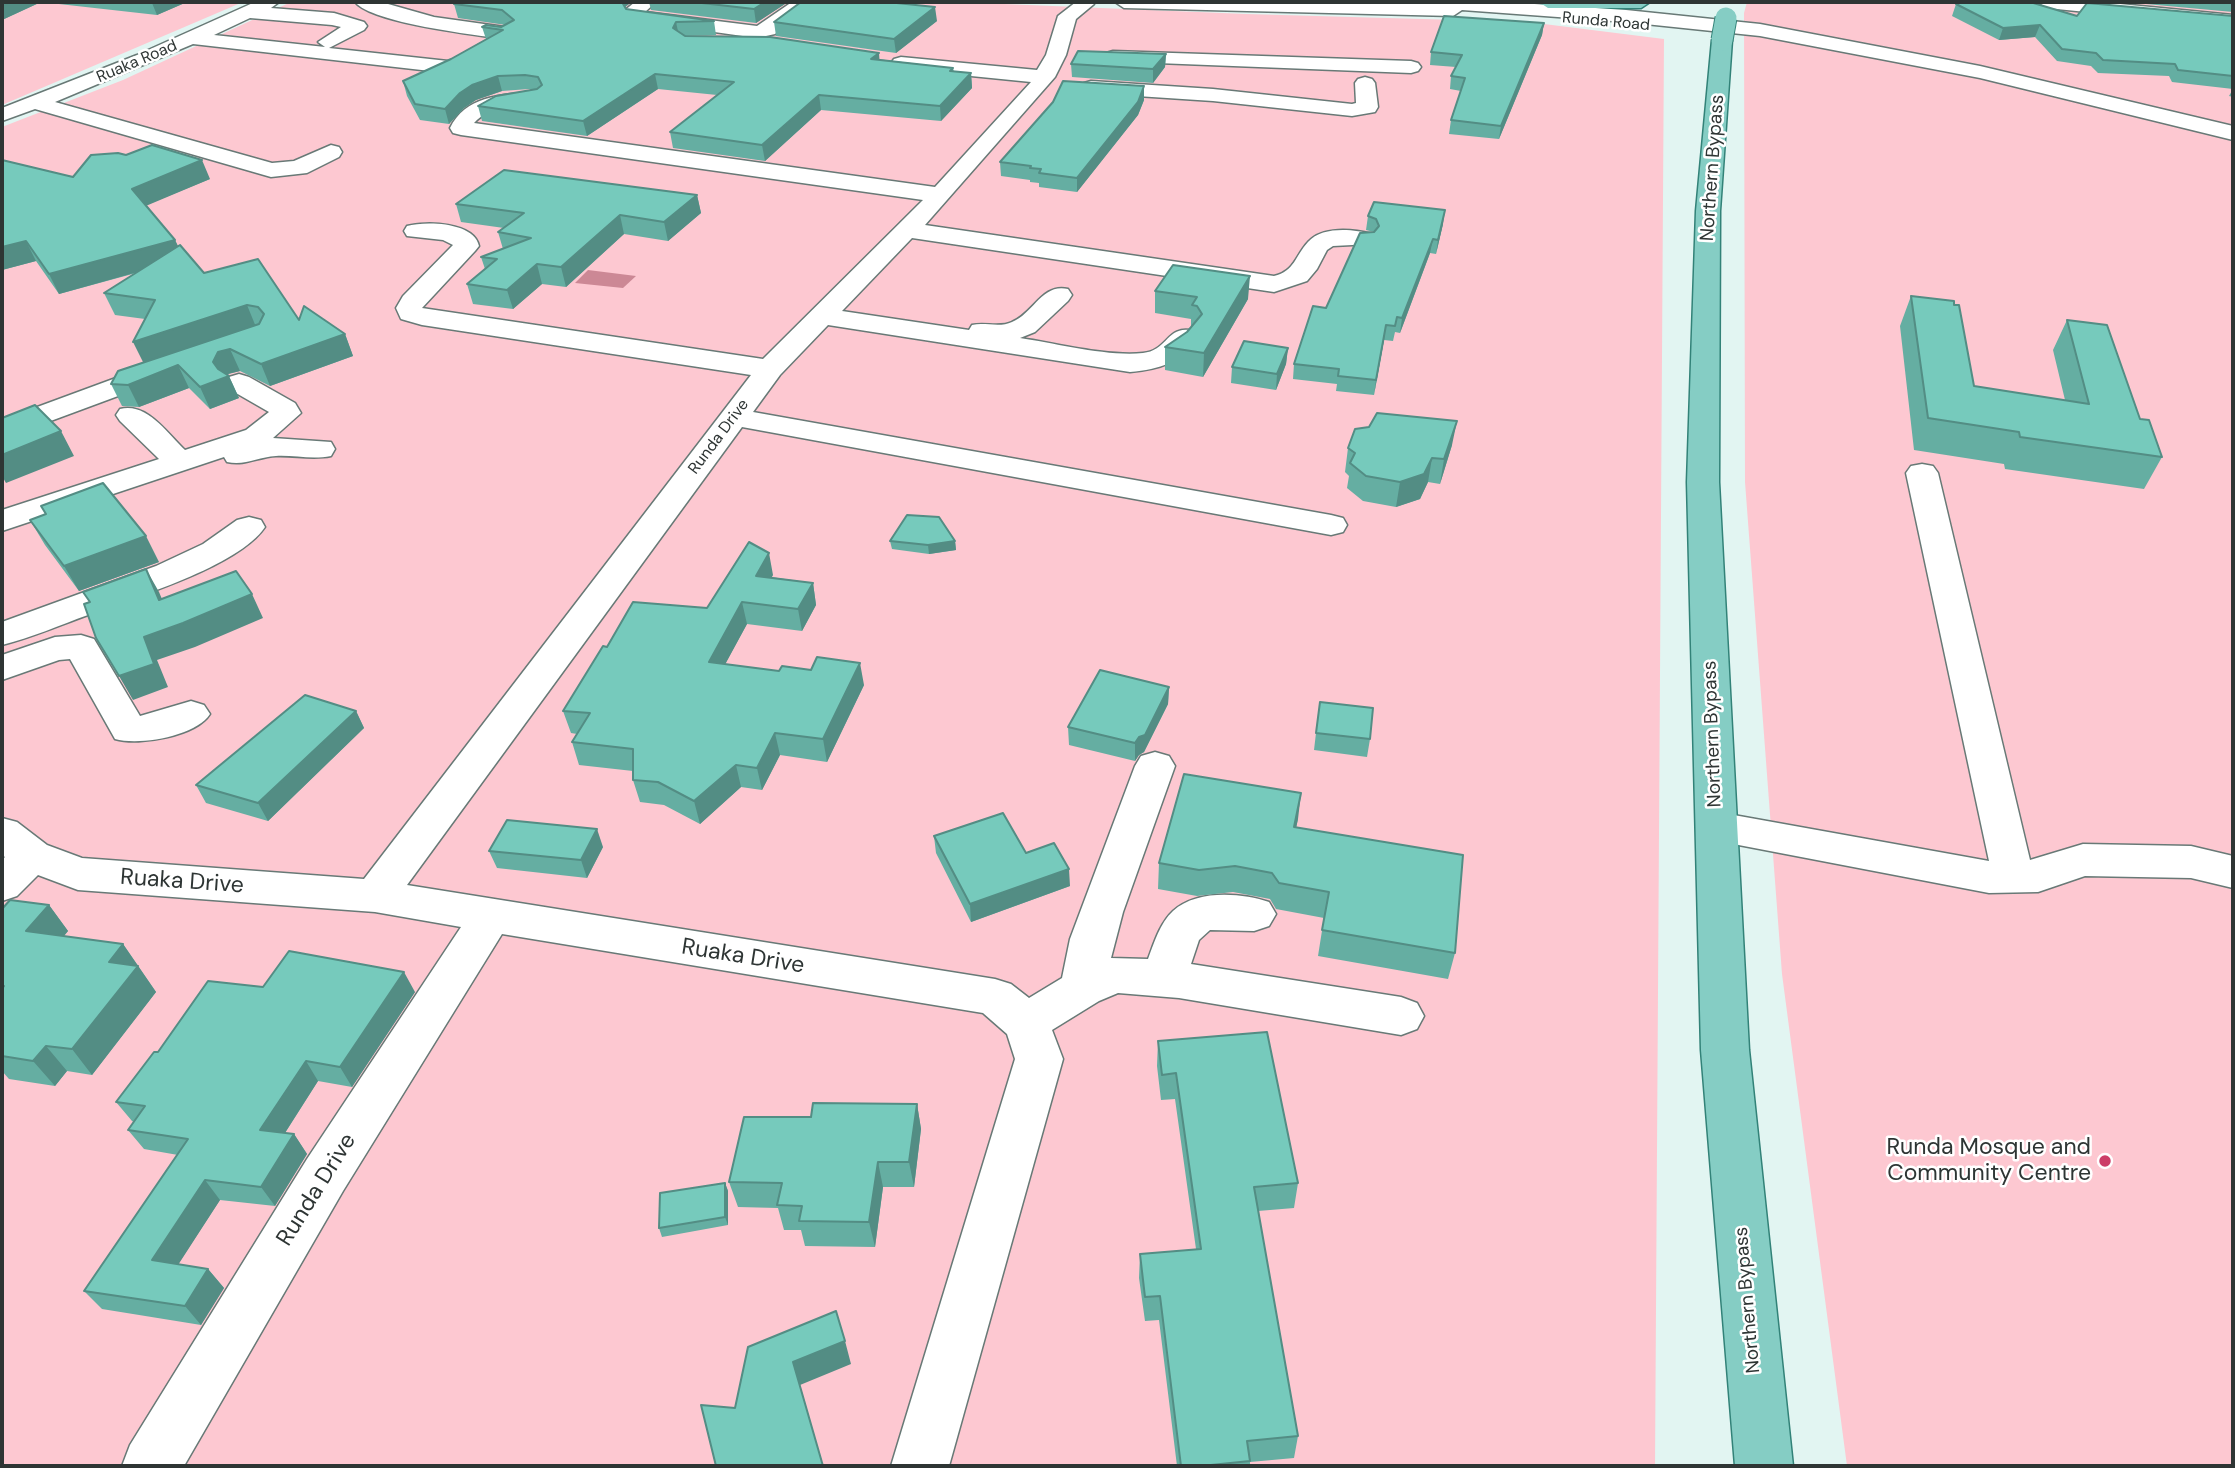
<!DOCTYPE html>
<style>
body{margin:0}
#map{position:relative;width:2235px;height:1468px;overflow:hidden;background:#e2f5f2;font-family:"DM Sans",sans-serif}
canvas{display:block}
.frame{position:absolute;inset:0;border:4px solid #2e3534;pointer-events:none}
</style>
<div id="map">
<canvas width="2235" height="1468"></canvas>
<div class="frame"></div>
</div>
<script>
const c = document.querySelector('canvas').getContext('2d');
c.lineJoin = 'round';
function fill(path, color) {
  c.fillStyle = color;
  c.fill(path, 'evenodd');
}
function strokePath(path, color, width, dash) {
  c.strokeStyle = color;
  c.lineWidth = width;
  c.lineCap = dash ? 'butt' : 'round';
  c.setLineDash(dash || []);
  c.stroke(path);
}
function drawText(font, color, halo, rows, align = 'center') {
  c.font = font + ' "DM Sans",sans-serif';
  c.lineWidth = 5;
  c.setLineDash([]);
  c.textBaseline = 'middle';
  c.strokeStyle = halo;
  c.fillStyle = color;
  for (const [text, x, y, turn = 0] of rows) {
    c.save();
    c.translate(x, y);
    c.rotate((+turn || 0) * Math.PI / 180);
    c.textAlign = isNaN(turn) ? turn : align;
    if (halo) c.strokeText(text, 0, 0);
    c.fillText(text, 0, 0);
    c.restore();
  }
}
const green = new Path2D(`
 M 2,2 L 243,2 L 2,105 Z
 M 291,2 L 956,2 L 1246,14 L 1528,22 L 1664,39 L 1655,1466 L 2,1466 L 2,127 L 123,80 Z
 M 1747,2 L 2233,2 L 2233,1466 L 1847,1466 L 1782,974 L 1745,482 L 1744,13 Z`);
const water = new Path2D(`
 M 588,270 L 636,276 L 623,288 L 575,283 Z`);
const minor = new Path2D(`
 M 255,2 L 279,2 L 271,8 L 334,13 L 364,22 L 367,26 L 364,30 L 329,48 L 448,61 L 455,63 L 458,67 L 455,71 L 448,73 L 193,44 L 55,102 L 272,163 L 294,161 L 331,145 L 339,147 L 342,152 L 339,157 L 307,173 L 271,177 L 35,109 L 2,121 L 2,108 L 137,55 ZM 250,18 L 332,25 L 341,27 L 318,42 L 325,47 L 214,35 Z
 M 355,2 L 381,2 L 434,17 L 505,27 L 515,33 L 505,39 C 475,35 372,23 355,2 Z
 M 635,2 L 656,2 L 645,12 L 757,26 L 792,2 L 810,4 L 775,34 L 757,38 L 629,20 L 624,11 Z
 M 1076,2 L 1094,4 L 1076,19 L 1066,55 L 1055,77 L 925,225 L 1274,276 C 1295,271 1295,256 1308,242 C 1322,226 1353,229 1372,234 L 1375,239 L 1372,244 L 1333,246 L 1327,250 L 1317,269 L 1307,281 L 1274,292 L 912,238 L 842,311 L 969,330 L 972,325 C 985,322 1000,328 1012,322 C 1034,313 1042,283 1068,289 L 1072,295 L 1068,301 L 1035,332 L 1020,338 C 1055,343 1108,357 1143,353 C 1168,351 1167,324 1194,331 L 1198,337 C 1180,363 1161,369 1130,372 L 828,325 L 780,375 L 753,412 L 1331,515 L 1343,518 L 1347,525 L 1343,532 L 1331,535 L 742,427 L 407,885 L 995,979 L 1011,984 L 1029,998 L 1062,978 L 1070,939 L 1135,766 L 1141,756 L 1155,752 L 1169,756 L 1175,766 L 1123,912 L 1111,958 L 1148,959 C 1154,943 1160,923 1173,911 C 1197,889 1242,893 1269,902 L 1276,914 L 1269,926 L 1254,931 L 1210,930 L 1199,940 L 1191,964 L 1401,997 L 1417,1003 L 1424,1016 L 1417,1029 L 1401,1035 L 1179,998 L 1118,993 L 1099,1001 L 1052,1030 L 1063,1059 L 949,1466 L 891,1466 L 1015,1059 L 1007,1034 L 983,1013 L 502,934 L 343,1191 L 184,1466 L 122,1466 L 130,1445 L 307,1159 L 461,927 L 375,912 L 78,890 L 38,875 L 17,896 L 2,901 L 2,860 L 5,857 L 2,855 L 2,818 L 17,822 L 47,845 L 82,858 L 364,879 L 751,375 L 422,325 L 401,319 L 396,308 L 403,296 L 453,245 L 443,240 L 407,236 L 404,231 L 407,226 C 426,221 474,222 479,246 L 475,251 L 422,308 L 763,359 L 923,200 L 461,135 L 453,133 L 450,128 C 465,97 500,94 531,93 L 538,95 L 542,99 L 538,103 C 516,109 491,104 474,123 L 935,187 L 1031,82 L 901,69 L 894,67 L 891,63 L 894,59 L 901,57 L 1037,70 L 1046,55 L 1058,16 Z
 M 1115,2 L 1504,2 L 1626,10 L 1760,24 L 1980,66 L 2233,126 L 2233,140 L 1980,78 L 1760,36 L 1626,22 L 1462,10 L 1453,16 L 1124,8 Z
 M 2038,2 L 2099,2 L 2233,15 L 2233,27 L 2047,8 Z
 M 1113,51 L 1411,61 L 1418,63 L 1421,67 L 1418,71 L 1411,73 L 1106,61 L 1103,57 L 1106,53 Z
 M 1365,77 L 1372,79 L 1375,83 L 1378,107 L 1375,112 L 1352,116 L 1213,101 L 1091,93 L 1084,91 L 1081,87 L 1084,83 L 1091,81 L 1213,89 L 1352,104 L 1356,103 L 1355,83 L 1358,79 Z
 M 162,361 L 172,364 L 176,370 L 172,376 L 2,439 L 2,420 Z
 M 239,374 L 249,377 L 295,403 L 301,413 L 273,438 L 331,442 L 335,449 L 331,456 C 312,460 294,455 276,456 C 258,457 245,466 227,462 L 224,457 L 2,531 L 2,510 L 159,459 L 120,421 L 116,415 L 120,409 C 147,402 167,433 185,450 L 246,430 L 269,412 L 229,389 L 225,383 L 229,377 Z
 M 1922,464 L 1933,466 L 1938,473 L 2030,860 L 2083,844 L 2191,846 L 2233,856 L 2233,888 L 2191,878 L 2085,876 L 2038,892 L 1989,893 L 1702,838 L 1696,827 L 1702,816 L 1717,812 L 1989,861 L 1906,473 L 1911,466 Z
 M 249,517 L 261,520 L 265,527 C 238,567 135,597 88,615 C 60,625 31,638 2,645 L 2,622 L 156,566 L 203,544 L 237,520 Z
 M 81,635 L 94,639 L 140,716 L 191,701 L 204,705 L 210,714 C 196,736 140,746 115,739 L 70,659 L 59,660 L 2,680 L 2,655 L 55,637 Z`);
const major = new Path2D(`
 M 1539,2 L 1650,2 L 1641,8 L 1548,8 Z
 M 1722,34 L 1732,40 L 1720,211 L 1719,482 L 1749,1050 L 1793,1466 L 1735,1466 L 1701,1050 L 1687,482 L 1696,211 L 1712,40 Z`);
const majorBridge = new Path2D(`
 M 1722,40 L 1726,18`);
const wall = new Path2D(`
 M 2,2 L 187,2 L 157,15 L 41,2 L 2,20 Z
 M 649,2 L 788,2 L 756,23 L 651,10 Z
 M 2124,2 L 2233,2 L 2233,12 Z
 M 454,4 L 625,8 L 626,9 L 714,21 L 716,35 L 685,36 L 953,68 L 954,72 L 971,73 L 972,88 L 941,121 L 821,110 L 765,161 L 673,148 L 670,132 L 717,95 L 658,89 L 587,136 L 482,121 L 478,106 L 532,90 L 529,89 L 502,91 L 476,100 L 464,108 L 449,124 L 420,120 L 407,96 L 403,81 L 451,59 L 486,39 L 482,27 L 501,27 L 506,25 L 458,18 Z
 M 1956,4 L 2077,16 L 2233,16 L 2233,97 L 2229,96 L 2233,89 L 2172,82 L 2169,76 L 2098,73 L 2091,66 L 2057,61 L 2035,37 L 1999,40 L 1952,16 Z
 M 937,21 L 896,53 L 776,36 L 774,22 Z
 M 1544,23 L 1542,35 L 1499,139 L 1449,134 L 1451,120 L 1461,91 L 1450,89 L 1451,76 L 1456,67 L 1430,65 L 1431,52 Z
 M 1166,54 L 1165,67 L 1153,83 L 1072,77 L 1071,64 Z
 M 1144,86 L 1144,100 L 1138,115 L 1077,192 L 1039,187 L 1039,183 L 1030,182 L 1030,180 L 1001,176 L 1000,162 Z
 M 2,160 L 73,177 L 210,179 L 146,205 L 175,240 L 178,246 L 204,273 L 299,320 L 345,334 L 353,356 L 270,386 L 240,371 L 228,374 L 239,398 L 210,409 L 189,388 L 139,407 L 122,406 L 111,384 L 143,362 L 145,319 L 115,315 L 104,293 L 136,273 L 59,294 L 36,261 L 2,270 Z
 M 697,195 L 701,213 L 668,241 L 624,234 L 566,287 L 542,284 L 513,309 L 473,304 L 467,284 L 485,269 L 481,257 L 503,249 L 498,232 L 504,228 L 461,222 L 456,204 Z
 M 1368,216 L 1443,224 L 1436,254 L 1430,253 L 1400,333 L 1395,332 L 1393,341 L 1384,340 L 1374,395 L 1336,391 L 1337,384 L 1293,379 L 1294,364 L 1326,308 L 1374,232 L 1366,230 Z
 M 1155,291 L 1248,299 L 1203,377 L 1165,370 L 1165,347 L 1187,332 L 1191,327 L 1191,319 L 1155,313 Z
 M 1911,296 L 1974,386 L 2065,400 L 2053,350 L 2067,320 L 2140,419 L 2162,457 L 2144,489 L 2005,469 L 2004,464 L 1914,450 L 1900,326 Z
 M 1288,348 L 1286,364 L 1276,390 L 1231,383 L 1232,367 Z
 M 1452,445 L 1440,484 L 1428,482 L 1420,499 L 1396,507 L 1363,501 L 1347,488 L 1349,476 L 1345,472 L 1348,448 Z
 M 41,506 L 159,562 L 79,591 L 45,545 L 30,520 L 46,514 Z
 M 890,541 L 955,541 L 956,550 L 929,554 L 892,549 Z
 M 773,575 L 771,577 L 813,583 L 816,605 L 802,631 L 747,624 L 725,664 L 864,685 L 827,762 L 780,755 L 762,790 L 741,787 L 700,824 L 664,805 L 640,802 L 633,780 L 633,771 L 579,765 L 572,742 L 577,734 L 571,733 L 563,711 L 607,647 L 707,608 Z
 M 1169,687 L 1168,704 L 1144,752 L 1139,755 L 1135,761 L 1069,745 L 1068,727 Z
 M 356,711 L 364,728 L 268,821 L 206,803 L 196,785 Z
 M 1316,733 L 1370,739 L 1367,757 L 1314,750 Z
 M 1298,819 L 1296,827 L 1455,953 L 1448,979 L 1318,956 L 1324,918 L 1276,909 L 1270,899 L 1233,892 L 1197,896 L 1158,889 L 1159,863 Z
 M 934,836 L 1026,853 L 1070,886 L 971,922 L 936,853 Z
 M 603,847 L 587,878 L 497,868 L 489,851 Z
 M 49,905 L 68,931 L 64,936 L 123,944 L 156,992 L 92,1075 L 67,1071 L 55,1086 L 9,1079 L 2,1071 L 2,909 Z
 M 263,987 L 415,992 L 352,1087 L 318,1081 L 285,1133 L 294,1134 L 307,1154 L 275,1206 L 220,1200 L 178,1264 L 208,1269 L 224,1288 L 201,1325 L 102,1309 L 84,1291 L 178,1155 L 144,1149 L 128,1130 L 134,1122 L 132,1121 L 116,1102 L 158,1052 Z
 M 1158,1041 L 1298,1183 L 1294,1208 L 1258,1211 L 1298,1436 L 1294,1458 L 1250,1462 L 1250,1466 L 1177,1466 L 1159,1320 L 1145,1321 L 1139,1278 L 1140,1254 L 1196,1249 L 1175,1099 L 1161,1100 L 1157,1066 Z
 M 917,1104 L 921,1129 L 914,1187 L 883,1187 L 875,1247 L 805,1246 L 801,1230 L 784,1230 L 778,1208 L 738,1207 L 729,1182 L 811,1117 Z
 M 725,1183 L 728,1191 L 728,1225 L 662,1237 L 659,1228 Z`);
const shadedWall = new Path2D(`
 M 10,2 L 41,2 L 2,20 L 2,5 Z
 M 155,2 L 187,2 L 157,15 L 152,3 Z
 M 620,2 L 632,2 L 621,10 Z
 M 765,2 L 788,2 L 756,23 L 754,9 Z
 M 935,7 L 937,21 L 896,53 L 894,39 Z
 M 676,22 L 679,36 L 673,28 Z
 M 1544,23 L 1542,35 L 1499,139 L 1501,126 Z
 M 2040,25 L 2035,37 L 1999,40 L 2003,28 Z
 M 879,53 L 880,68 L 871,59 Z
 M 1166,54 L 1165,67 L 1153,83 L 1153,69 Z
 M 971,73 L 972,88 L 941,121 L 940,106 Z
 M 655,74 L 658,89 L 587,136 L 583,121 Z
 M 498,76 L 502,91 L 476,100 L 464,108 L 449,124 L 445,109 L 460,93 L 472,85 Z
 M 1144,86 L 1144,100 L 1138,115 L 1077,192 L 1077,178 Z
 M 819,95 L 821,110 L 765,161 L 762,145 Z
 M 202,160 L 210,179 L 141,208 L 132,189 Z
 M 697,195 L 701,213 L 668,241 L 664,222 Z
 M 1445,210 L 1443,224 L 1436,254 L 1438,240 Z
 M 620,215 L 624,234 L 566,287 L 561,267 Z
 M 1433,239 L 1430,253 L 1400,333 L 1402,318 Z
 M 175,240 L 184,259 L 59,294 L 49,274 Z
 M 26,241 L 36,261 L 2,270 L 2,247 Z
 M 537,264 L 542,284 L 513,309 L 507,290 Z
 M 1250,276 L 1248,299 L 1203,377 L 1204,353 Z
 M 247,305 L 256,327 L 144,364 L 133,342 Z
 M 1386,325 L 1384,340 L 1374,395 L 1376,380 Z
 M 345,334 L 353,356 L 270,386 L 261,364 Z
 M 1288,348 L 1286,364 L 1276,390 L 1277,374 Z
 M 230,349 L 240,371 L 228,374 L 239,398 L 210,409 L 200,387 L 218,352 Z
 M 178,365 L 189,388 L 139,407 L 128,385 Z
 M 1457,421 L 1452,445 L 1440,484 L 1444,459 Z
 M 61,431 L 74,456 L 6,483 L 2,476 L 2,455 Z
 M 1432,458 L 1428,482 L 1420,499 L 1396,507 L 1400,482 Z
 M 146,536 L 159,562 L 79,591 L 64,566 Z
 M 955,541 L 956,550 L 929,554 L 928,545 Z
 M 769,553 L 773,575 L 761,598 L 756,576 Z
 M 146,569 L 159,592 L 172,623 L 159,600 Z
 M 813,583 L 816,605 L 802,631 L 798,609 Z
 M 252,594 L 263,618 L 195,647 L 157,660 L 168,687 L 133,700 L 119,676 L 144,637 Z
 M 742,602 L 747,624 L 714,685 L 709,662 Z
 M 860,663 L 864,685 L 827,762 L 823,739 Z
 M 1169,687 L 1168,704 L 1144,752 L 1139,755 L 1135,761 L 1135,743 Z
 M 356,711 L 364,728 L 268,821 L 258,803 Z
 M 775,733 L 780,755 L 762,790 L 757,768 Z
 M 736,765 L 741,787 L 700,824 L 694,801 Z
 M 1301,793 L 1298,819 L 1291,853 L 1294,827 Z
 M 597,829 L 603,847 L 587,878 L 581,860 Z
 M 1069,869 L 1070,886 L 971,922 L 970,904 Z
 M 49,905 L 68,931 L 46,957 L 26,931 Z
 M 123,944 L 156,992 L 92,1075 L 72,1049 L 109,962 Z
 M 404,972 L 415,992 L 352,1087 L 340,1067 Z
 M 46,1046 L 67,1071 L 55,1086 L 33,1061 Z
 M 306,1061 L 318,1081 L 274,1150 L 260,1130 Z
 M 917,1104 L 921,1129 L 914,1187 L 909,1162 Z
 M 294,1134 L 307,1154 L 275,1206 L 261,1187 Z
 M 878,1162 L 883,1187 L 875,1247 L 869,1222 Z
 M 205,1180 L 220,1200 L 169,1279 L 152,1260 Z
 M 725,1183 L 728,1191 L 728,1225 L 725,1217 Z
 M 208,1269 L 224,1288 L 201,1325 L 185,1306 Z
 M 845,1341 L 851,1364 L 800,1385 L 823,1466 L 793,1362 Z`);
const building = new Path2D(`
 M 2,2 L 10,2 L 2,5 Z
 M 458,2 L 622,2 L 626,9 L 714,21 L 676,22 L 673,28 L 685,36 L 770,37 L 879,53 L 871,59 L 953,68 L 950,71 L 971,73 L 940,106 L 819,95 L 762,145 L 670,132 L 734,82 L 655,74 L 583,121 L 478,106 L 496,96 L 537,89 L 542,85 L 538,77 L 525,75 L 498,76 L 472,85 L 460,93 L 445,109 L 415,104 L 403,81 L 451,59 L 503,30 L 482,27 L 486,25 L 501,27 L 514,20 L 502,10 L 454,4 Z
 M 693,2 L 765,2 L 754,9 Z
 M 801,2 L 887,2 L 935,7 L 894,39 L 774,22 Z
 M 1963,2 L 2030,2 L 2077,16 L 2087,3 L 2233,16 L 2233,76 L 2178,70 L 2175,64 L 2103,60 L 2096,53 L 2062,49 L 2040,25 L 2003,28 L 1956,4 Z
 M 1444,16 L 1544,23 L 1501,126 L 1451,120 L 1465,78 L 1451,76 L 1462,55 L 1431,52 Z
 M 1078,51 L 1166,54 L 1153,69 L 1071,64 Z
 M 1063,81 L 1144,86 L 1138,102 L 1077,178 L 1039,173 L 1041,169 L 1030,168 L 1031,166 L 1000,162 L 1053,102 Z
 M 152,145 L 202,160 L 132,189 L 175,240 L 49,274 L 26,241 L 2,247 L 2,160 L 73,177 L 91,155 L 118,153 L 126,155 Z
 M 504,170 L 697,195 L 664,222 L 620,215 L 561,267 L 537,264 L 507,290 L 467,284 L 497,259 L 481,257 L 531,238 L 498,232 L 524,213 L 456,204 Z
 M 1374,202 L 1445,210 L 1438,240 L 1433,239 L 1402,318 L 1397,317 L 1395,326 L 1386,325 L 1376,380 L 1338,376 L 1339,369 L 1294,364 L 1313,306 L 1326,308 L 1360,233 L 1374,232 L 1379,226 L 1376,219 L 1368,216 Z
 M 180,245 L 204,273 L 258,259 L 299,320 L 304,306 L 345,334 L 261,364 L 230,349 L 218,352 L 213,362 L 218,369 L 229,376 L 200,387 L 178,365 L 128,385 L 111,384 L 118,371 L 259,324 L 264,314 L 258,307 L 247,305 L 133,342 L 155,300 L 104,293 Z
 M 1173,265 L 1250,276 L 1204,353 L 1165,347 L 1187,332 L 1202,314 L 1197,306 L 1192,305 L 1197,297 L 1155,291 Z
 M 1911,296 L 1954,301 L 1954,305 L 1959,305 L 1974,386 L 2089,404 L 2067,320 L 2107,325 L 2140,419 L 2149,420 L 2162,457 L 2020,437 L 2019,432 L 1928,418 Z
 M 1244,341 L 1288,348 L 1277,374 L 1232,367 Z
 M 35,405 L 61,431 L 2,455 L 2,418 Z
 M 1377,413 L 1457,421 L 1444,459 L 1432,458 L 1424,474 L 1400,482 L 1366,476 L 1350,463 L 1355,453 L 1348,448 L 1355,429 L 1369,427 Z
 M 103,483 L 146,536 L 64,566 L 30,520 L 46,514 L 41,506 Z
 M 907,515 L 939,517 L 955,541 L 928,545 L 890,541 Z
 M 749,542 L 769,553 L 756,576 L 813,583 L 798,609 L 742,602 L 709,662 L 779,671 L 782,666 L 811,670 L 817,657 L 860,663 L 823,739 L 775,733 L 757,768 L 736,765 L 694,801 L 658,782 L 633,780 L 633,749 L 572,742 L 590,713 L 563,711 L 603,646 L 607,647 L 633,602 L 707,608 Z
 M 146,569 L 159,600 L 236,571 L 252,594 L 183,623 L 144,637 L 154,664 L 119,676 L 96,638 L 84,604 L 90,602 L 83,592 Z
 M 1100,670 L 1169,687 L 1145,735 L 1139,737 L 1135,743 L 1068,727 Z
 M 305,695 L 356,711 L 258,803 L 196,785 Z
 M 1320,702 L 1373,708 L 1370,739 L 1316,733 Z
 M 1184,774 L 1301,793 L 1294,827 L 1463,855 L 1455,953 L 1322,930 L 1329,892 L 1279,883 L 1272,873 L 1235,866 L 1199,870 L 1159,863 Z
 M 1003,813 L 1026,853 L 1054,843 L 1069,869 L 970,904 L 934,836 Z
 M 507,820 L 597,829 L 581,860 L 489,851 Z
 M 10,900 L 49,905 L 26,931 L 123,944 L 109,962 L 138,966 L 72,1049 L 46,1046 L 33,1061 L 2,1056 L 2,989 L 4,986 L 2,986 L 2,909 Z
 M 289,951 L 404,972 L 340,1067 L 306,1061 L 260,1130 L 294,1134 L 261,1187 L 205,1180 L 152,1260 L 208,1269 L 185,1306 L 84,1291 L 188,1139 L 128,1130 L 145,1106 L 116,1102 L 154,1052 L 158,1052 L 208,981 L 263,987 Z
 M 1267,1032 L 1298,1183 L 1254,1187 L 1298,1436 L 1247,1441 L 1250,1461 L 1201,1466 L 1181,1466 L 1160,1296 L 1145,1297 L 1140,1254 L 1201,1249 L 1176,1073 L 1162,1075 L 1158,1041 Z
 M 813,1103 L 917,1104 L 909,1162 L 878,1162 L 869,1222 L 799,1221 L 802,1206 L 777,1205 L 782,1183 L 729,1182 L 744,1117 L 811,1117 Z
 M 725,1183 L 725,1217 L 659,1228 L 660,1193 Z
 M 836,1311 L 845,1341 L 793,1362 L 823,1466 L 716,1466 L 701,1405 L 735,1408 L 748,1347 Z`);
const markers = [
 [2105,1161,7,"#cc3e68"]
];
const farStreetnames = [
 ["Runda Road",1606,22,5],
 ["Ruaka Road",137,62,-23],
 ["Runda Drive",719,437,-53]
];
const streetNames = [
 ["Northern Bypass",1713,168,-86],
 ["Northern Bypass",1713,734,-92],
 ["Northern Bypass",1748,1300,-95]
];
const nearStreetnames = [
 ["Ruaka Drive",182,882,4],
 ["Ruaka Drive",743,957,9],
 ["Runda Drive",317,1190,-58]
];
const nearPoinames = [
 ["Runda Mosque and",2091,1148],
 ["Community Centre",2091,1174]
];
fill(green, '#fdc8d1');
fill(water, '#cc8895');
strokePath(minor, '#687976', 3);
strokePath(major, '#328278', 3);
fill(minor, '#fff');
fill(major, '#85cdc4');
strokePath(majorBridge, '#328278', 23, []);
strokePath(majorBridge, '#85cdc4', 21);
fill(wall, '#65aea2');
fill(shadedWall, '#538d84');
fill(building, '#76cabc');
strokePath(building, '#538d84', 2);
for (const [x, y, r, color] of markers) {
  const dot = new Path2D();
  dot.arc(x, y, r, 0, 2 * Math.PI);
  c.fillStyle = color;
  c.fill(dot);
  strokePath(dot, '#fff', 2.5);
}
drawText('16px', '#2e3534', '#fff', farStreetnames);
drawText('19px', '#2e3534', '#fff', streetNames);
drawText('23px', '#2e3534', '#fff', nearStreetnames);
drawText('23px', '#2e3534', '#fff', nearPoinames, 'right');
</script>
